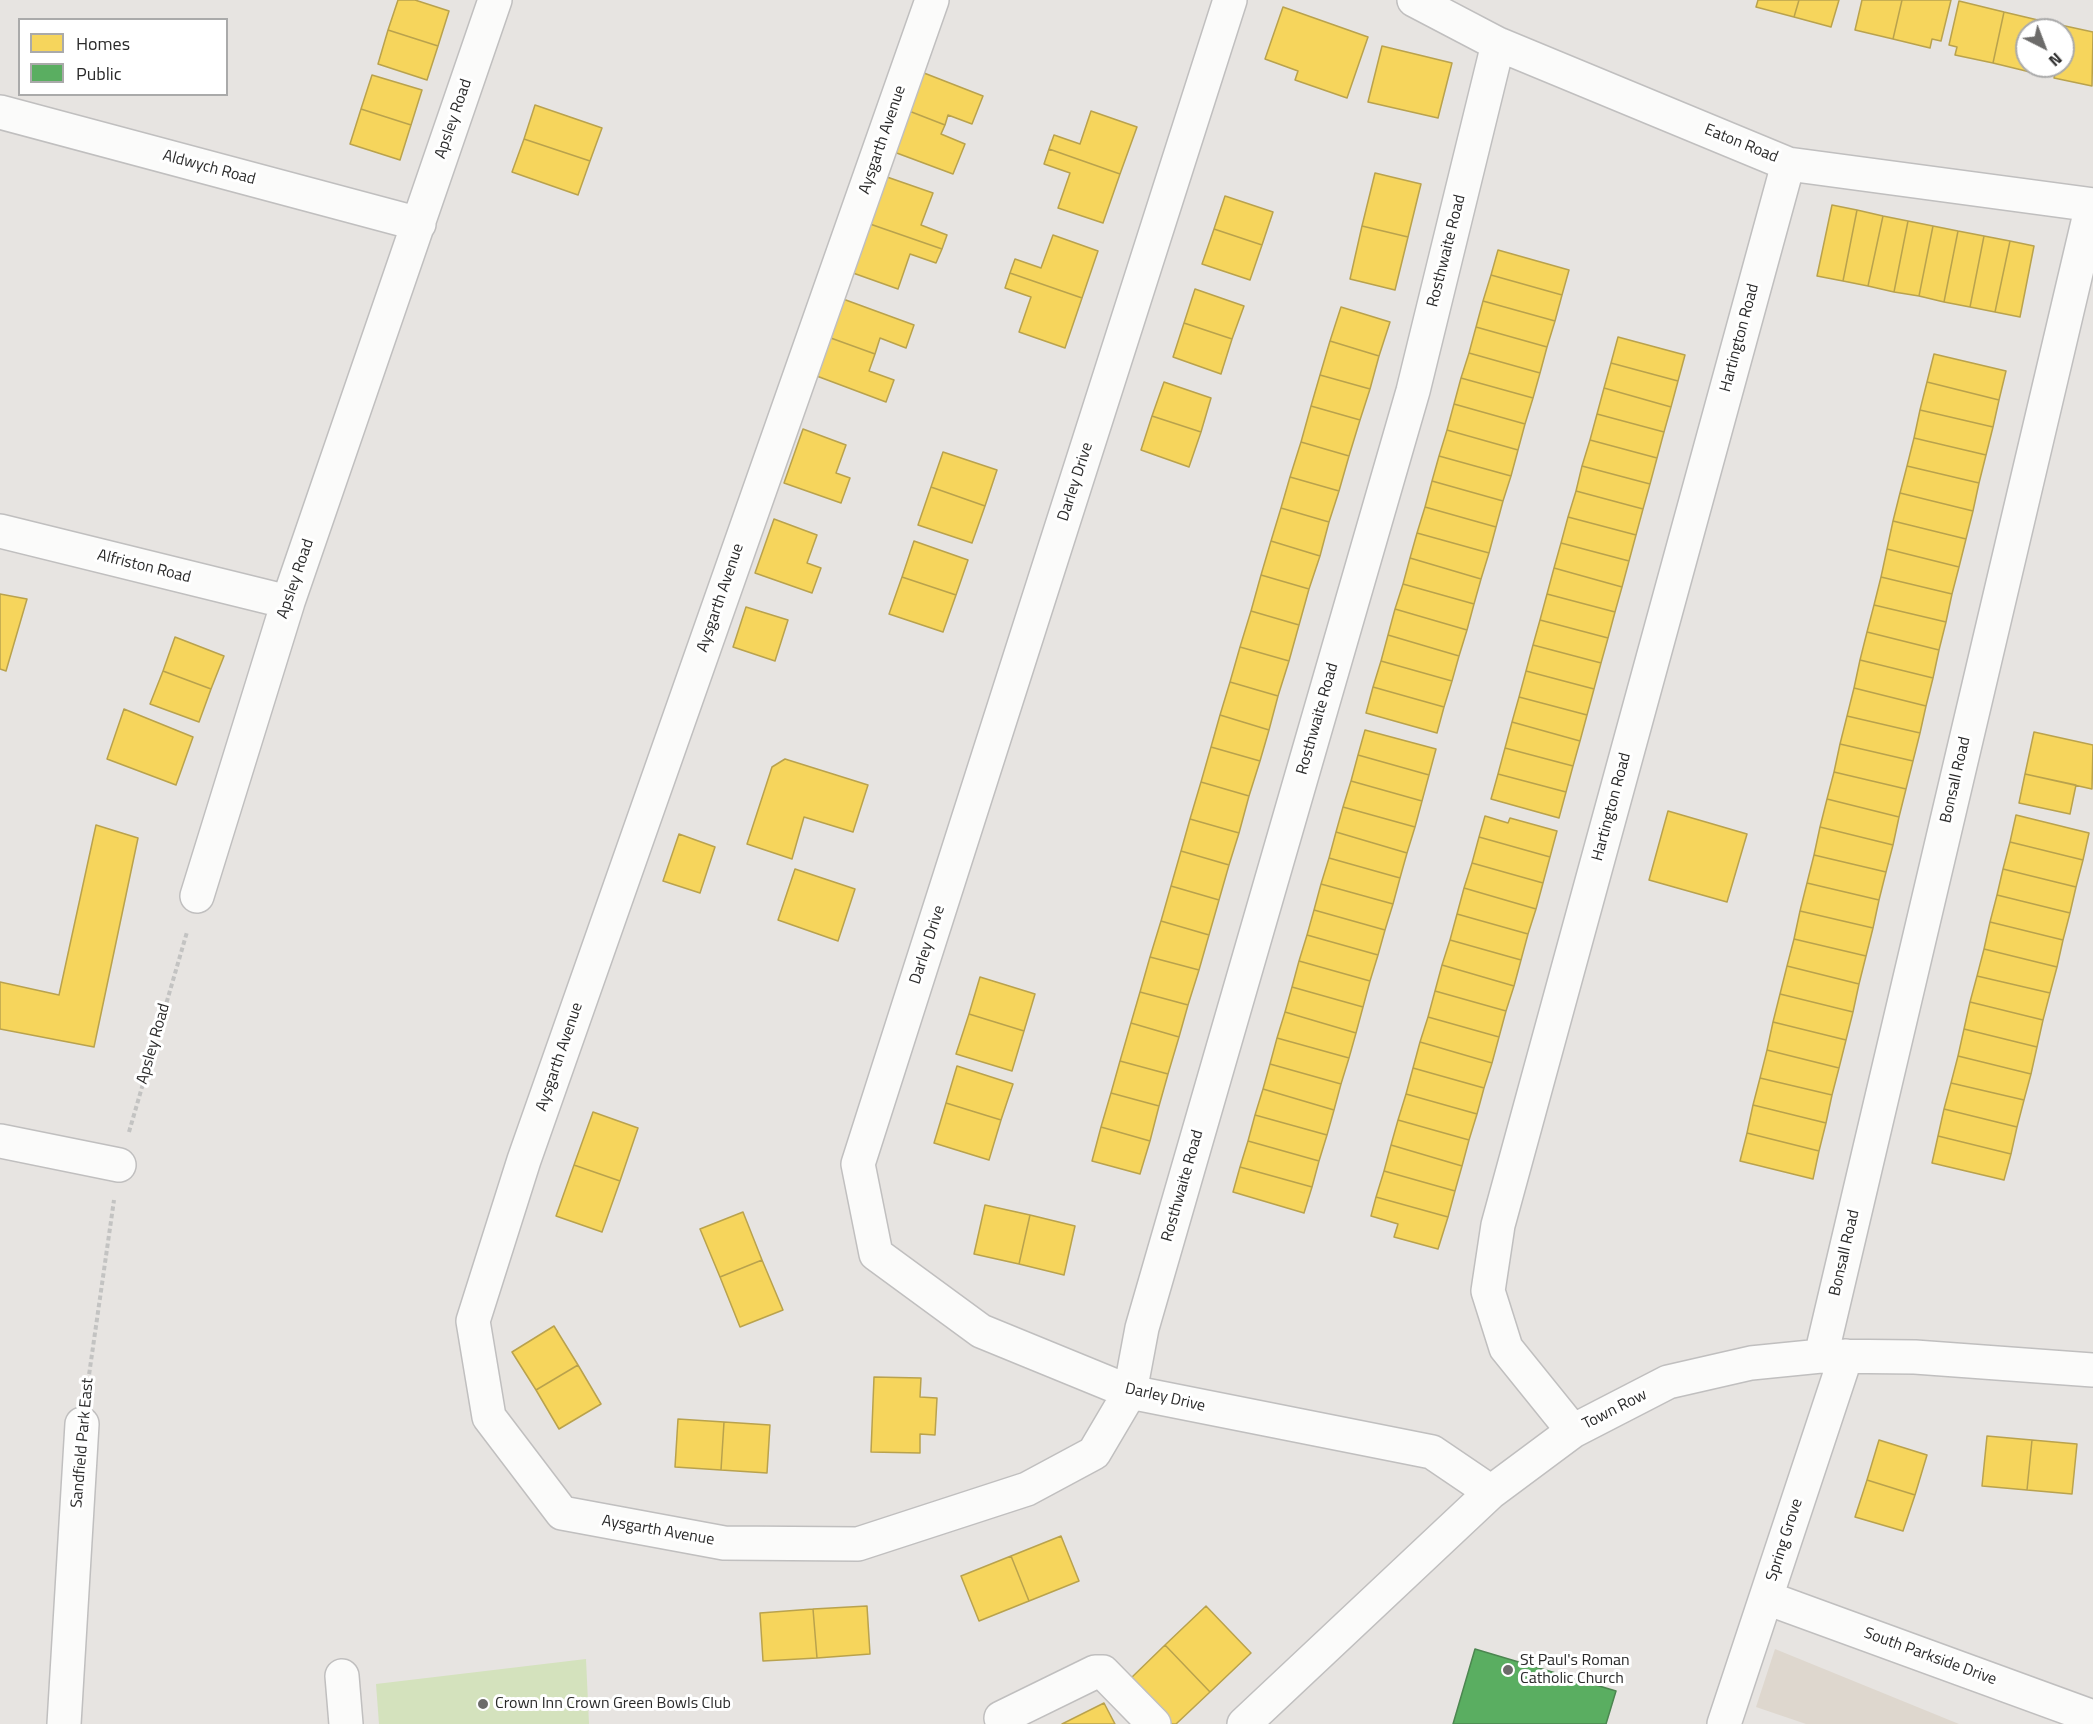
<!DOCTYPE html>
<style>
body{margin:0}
#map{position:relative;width:2093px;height:1724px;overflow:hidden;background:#e7e4e1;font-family:"Titillium Web",sans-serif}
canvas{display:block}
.legend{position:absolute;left:18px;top:18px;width:210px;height:78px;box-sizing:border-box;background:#fff;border:2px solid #aaa;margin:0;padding:8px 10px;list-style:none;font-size:18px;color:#2a2a2a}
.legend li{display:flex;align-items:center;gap:12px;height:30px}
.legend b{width:30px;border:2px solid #aaa}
.north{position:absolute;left:2015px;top:18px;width:60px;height:60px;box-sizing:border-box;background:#fff;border:2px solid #aaa;border-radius:50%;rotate:138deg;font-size:16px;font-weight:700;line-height:24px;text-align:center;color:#2a2a2a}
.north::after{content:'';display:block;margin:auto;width:21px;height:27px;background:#6c6b6a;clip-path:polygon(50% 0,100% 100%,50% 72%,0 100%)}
</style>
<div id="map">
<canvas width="2093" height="1724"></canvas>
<ul class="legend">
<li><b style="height:16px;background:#f6d55c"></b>Homes</li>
<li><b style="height:16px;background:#5aae61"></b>Public</li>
</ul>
<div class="north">N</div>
</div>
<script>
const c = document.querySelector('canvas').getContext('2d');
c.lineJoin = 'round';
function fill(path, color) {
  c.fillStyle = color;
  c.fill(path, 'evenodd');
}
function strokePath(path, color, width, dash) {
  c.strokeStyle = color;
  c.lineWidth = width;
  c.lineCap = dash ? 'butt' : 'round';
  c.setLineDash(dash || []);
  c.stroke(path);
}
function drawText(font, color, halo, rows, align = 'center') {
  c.font = font + ' "Titillium Web",sans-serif';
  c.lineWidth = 6;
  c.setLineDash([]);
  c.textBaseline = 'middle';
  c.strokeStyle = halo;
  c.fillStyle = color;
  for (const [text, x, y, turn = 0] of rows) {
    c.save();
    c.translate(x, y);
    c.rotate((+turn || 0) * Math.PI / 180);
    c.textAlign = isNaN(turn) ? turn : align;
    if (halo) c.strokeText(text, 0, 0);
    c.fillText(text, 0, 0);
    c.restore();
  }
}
const education = new Path2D(`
 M 1775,1649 L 1959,1724 L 1806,1724 L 1756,1707 Z`);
const pitch = new Path2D(`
 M 586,1659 L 589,1724 L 379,1724 L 376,1684 Z`);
const homes = new Path2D(`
 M 398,0 L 415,0 L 449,11 L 438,46 L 388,30 Z
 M 1758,0 L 1799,0 L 1794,17 L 1756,7 Z
 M 1799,0 L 1839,0 L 1831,27 L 1794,17 Z
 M 1862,0 L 1902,0 L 1893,39 L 1855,30 Z
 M 1902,0 L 1951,0 L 1941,41 L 1932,39 L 1930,48 L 1893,39 Z
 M 1959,1 L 2004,12 L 1993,63 L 1955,55 L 1957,47 L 1949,45 Z
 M 1283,7 L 1368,37 L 1347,98 L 1295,80 L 1298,71 L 1265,59 Z
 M 2004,12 L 2042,21 L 2040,30 L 2027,30 L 2027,66 L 2032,66 L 2030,72 L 1993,63 Z
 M 2056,24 L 2093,32 L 2092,86 L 2054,78 L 2056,69 L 2047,68 L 2047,66 L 2063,66 L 2063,30 L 2055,30 Z
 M 388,30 L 438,46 L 427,80 L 378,64 Z
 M 1382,46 L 1452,63 L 1438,118 L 1368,102 Z
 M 924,73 L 983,96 L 972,124 L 948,115 L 945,125 L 909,111 Z
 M 372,75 L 422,90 L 411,125 L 361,109 Z
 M 535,105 L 602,128 L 590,161 L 524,139 Z
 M 361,109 L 411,125 L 400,160 L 350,144 Z
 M 909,111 L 945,125 L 941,134 L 965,144 L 953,174 L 894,152 Z
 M 1091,111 L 1137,127 L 1120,174 L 1049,149 L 1054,135 L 1080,144 Z
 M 524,139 L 590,161 L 578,195 L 512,172 Z
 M 1049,149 L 1120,174 L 1103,223 L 1058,208 L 1070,173 L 1044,164 Z
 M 1375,173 L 1421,184 L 1408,237 L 1362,226 Z
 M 887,177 L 933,193 L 921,225 L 947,235 L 942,249 L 870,224 Z
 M 1225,196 L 1273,212 L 1262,245 L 1214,229 Z
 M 1832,205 L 1857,210 L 1843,281 L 1817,276 Z
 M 1857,210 L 1883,216 L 1868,286 L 1843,281 Z
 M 1883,216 L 1908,221 L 1894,292 L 1868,286 Z
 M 1908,221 L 1933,226 L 1919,296 L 1894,292 Z
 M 870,224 L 942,249 L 936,263 L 910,254 L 898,289 L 853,273 Z
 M 1362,226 L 1408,237 L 1395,290 L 1350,279 Z
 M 1933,226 L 1958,231 L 1944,302 L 1919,296 Z
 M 1214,229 L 1262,245 L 1250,280 L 1202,264 Z
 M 1958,231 L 1984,236 L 1970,307 L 1944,302 Z
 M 1053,235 L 1098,251 L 1082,298 L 1010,273 L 1015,259 L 1041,268 Z
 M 1984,236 L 2010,241 L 1995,312 L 1970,307 Z
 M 2010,241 L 2034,246 L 2020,317 L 1995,312 Z
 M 1498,250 L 1569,270 L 1562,295 L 1491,275 Z
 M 1010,273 L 1082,298 L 1065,348 L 1019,332 L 1031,297 L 1005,288 Z
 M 1491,275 L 1562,295 L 1555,321 L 1483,301 Z
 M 1195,289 L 1244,306 L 1232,339 L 1184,323 Z
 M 843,299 L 914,325 L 906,348 L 880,338 L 875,354 L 828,337 Z
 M 1483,301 L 1555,321 L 1547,347 L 1476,327 Z
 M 1341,307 L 1390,322 L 1379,356 L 1330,341 Z
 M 1184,323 L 1232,339 L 1221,374 L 1173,357 Z
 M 1476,327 L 1547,347 L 1540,373 L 1469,353 Z
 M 828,337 L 875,354 L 869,371 L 894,380 L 886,402 L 814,375 Z
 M 1618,337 L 1685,355 L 1678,381 L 1611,363 Z
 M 1330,341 L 1379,356 L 1370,389 L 1320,375 Z
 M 1469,353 L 1540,373 L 1533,398 L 1461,378 Z
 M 1934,354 L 2006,371 L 1999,400 L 1927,382 Z
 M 1611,363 L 1678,381 L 1671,407 L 1604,388 Z
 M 1320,375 L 1370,389 L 1360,420 L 1311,406 Z
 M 1461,378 L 1533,398 L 1525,424 L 1454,404 Z
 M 1164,382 L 1211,398 L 1201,432 L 1152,416 Z
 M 1927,382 L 1999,400 L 1993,427 L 1920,410 Z
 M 1604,388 L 1671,407 L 1664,432 L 1597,414 Z
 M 1454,404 L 1525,424 L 1518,450 L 1447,430 Z
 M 1311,406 L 1360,420 L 1349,456 L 1301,442 Z
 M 1920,410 L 1993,427 L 1986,455 L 1914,438 Z
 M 1597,414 L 1664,432 L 1657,458 L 1590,440 Z
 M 1152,416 L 1201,432 L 1189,467 L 1141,450 Z
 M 803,429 L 846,445 L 836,473 L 850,478 L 841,503 L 784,483 Z
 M 1447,430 L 1518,450 L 1511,476 L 1439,456 Z
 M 1914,438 L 1986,455 L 1979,483 L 1907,466 Z
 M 1590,440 L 1657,458 L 1650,484 L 1582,466 Z
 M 1301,442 L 1349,456 L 1339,491 L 1290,477 Z
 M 943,452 L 997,470 L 985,506 L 931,487 Z
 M 1439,456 L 1511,476 L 1503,501 L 1432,481 Z
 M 1582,466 L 1650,484 L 1643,509 L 1576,491 Z
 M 1907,466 L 1979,483 L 1973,511 L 1900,493 Z
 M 1290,477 L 1339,491 L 1329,522 L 1281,508 Z
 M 1432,481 L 1503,501 L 1496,527 L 1425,507 Z
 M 931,487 L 985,506 L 972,543 L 918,525 Z
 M 1576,491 L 1643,509 L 1636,535 L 1568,517 Z
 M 1900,493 L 1973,511 L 1966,539 L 1893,521 Z
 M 1425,507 L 1496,527 L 1489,553 L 1417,533 Z
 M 1281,508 L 1329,522 L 1320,556 L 1271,541 Z
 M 1568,517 L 1636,535 L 1629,561 L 1561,543 Z
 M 774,519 L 817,535 L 807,563 L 821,568 L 812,593 L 755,573 Z
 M 1893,521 L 1966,539 L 1959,567 L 1887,549 Z
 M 1417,533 L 1489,553 L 1481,579 L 1410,558 Z
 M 914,541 L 968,560 L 956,595 L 902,577 Z
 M 1271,541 L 1320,556 L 1309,589 L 1261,575 Z
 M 1561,543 L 1629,561 L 1622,587 L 1554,568 Z
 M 1887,549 L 1959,567 L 1952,594 L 1881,577 Z
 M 1410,558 L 1481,579 L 1474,604 L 1403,584 Z
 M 1554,568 L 1622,587 L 1615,612 L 1547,594 Z
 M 1261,575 L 1309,589 L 1299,625 L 1251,611 Z
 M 902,577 L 956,595 L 943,632 L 889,614 Z
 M 1881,577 L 1952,594 L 1946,622 L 1874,605 Z
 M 1403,584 L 1474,604 L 1467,630 L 1395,609 Z
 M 0,594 L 27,599 L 6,671 L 0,669 Z
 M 1547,594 L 1615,612 L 1608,638 L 1540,620 Z
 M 1874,605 L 1946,622 L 1939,650 L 1867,632 Z
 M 746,607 L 788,620 L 775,661 L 733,647 Z
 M 1395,609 L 1467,630 L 1459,656 L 1388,635 Z
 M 1251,611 L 1299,625 L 1289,661 L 1240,647 Z
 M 1540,620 L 1608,638 L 1601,663 L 1533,645 Z
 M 1867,632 L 1939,650 L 1933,678 L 1860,660 Z
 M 1388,635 L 1459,656 L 1452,681 L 1381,661 Z
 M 175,637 L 224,656 L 211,689 L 163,671 Z
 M 1533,645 L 1601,663 L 1594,689 L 1526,671 Z
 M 1240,647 L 1289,661 L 1278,696 L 1230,682 Z
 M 1860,660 L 1933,678 L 1926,706 L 1854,688 Z
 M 1381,661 L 1452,681 L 1444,707 L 1373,687 Z
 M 163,671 L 211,689 L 199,722 L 150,704 Z
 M 1526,671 L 1594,689 L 1587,715 L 1519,697 Z
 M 1230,682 L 1278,696 L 1269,730 L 1220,715 Z
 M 1373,687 L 1444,707 L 1437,733 L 1366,713 Z
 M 1854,688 L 1926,706 L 1920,733 L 1847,716 Z
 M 1519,697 L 1587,715 L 1580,741 L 1512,722 Z
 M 124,709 L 193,737 L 176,785 L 107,759 Z
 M 1220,715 L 1269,730 L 1260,761 L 1211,747 Z
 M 1847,716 L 1920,733 L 1913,761 L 1840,744 Z
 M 1512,722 L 1580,741 L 1573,766 L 1505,748 Z
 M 1365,730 L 1436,749 L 1429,775 L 1358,755 Z
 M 2034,732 L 2093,745 L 2092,789 L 2025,774 Z
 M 1840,744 L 1913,761 L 1906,789 L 1834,772 Z
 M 1211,747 L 1260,761 L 1249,796 L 1201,782 Z
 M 1505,748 L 1573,766 L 1566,792 L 1498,774 Z
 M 1358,755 L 1429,775 L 1422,801 L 1351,781 Z
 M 785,759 L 868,785 L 853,832 L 804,817 L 792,859 L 747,844 L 772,767 Z
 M 1834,772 L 1906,789 L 1899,817 L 1827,799 Z
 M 1498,774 L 1566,792 L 1559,818 L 1491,799 Z
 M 2025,774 L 2076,785 L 2070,814 L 2019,803 Z
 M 1351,781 L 1422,801 L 1415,827 L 1343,807 Z
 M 1201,782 L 1249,796 L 1239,833 L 1190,819 Z
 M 1827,799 L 1899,817 L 1893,845 L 1820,827 Z
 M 1343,807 L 1415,827 L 1407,853 L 1336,832 Z
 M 1668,811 L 1747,834 L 1727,902 L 1649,880 Z
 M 2016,815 L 2089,833 L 2083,860 L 2010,842 Z
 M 1485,816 L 1508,823 L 1510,818 L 1557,831 L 1550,857 L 1479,837 Z
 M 1190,819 L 1239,833 L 1229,865 L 1181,851 Z
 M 96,825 L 138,838 L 94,1047 L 0,1029 L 0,982 L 59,995 Z
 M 1820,827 L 1893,845 L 1886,872 L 1814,855 Z
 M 1336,832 L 1407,853 L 1400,878 L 1329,858 Z
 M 679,834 L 715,847 L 700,893 L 663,881 Z
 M 1479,837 L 1550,857 L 1543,883 L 1472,863 Z
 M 2010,842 L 2083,860 L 2076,887 L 2003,869 Z
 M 1181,851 L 1229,865 L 1219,900 L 1171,886 Z
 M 1814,855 L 1886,872 L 1879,900 L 1807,883 Z
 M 1329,858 L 1400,878 L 1393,904 L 1321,884 Z
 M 1472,863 L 1543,883 L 1536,909 L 1464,888 Z
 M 795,869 L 855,889 L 838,941 L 778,920 Z
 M 2003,869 L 2076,887 L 2070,913 L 1997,895 Z
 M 1807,883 L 1879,900 L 1873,928 L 1800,911 Z
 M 1321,884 L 1393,904 L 1385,930 L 1314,910 Z
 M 1171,886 L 1219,900 L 1209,935 L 1161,921 Z
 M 1464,888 L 1536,909 L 1528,934 L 1457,914 Z
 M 1997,895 L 2070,913 L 2063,940 L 1990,922 Z
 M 1314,910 L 1385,930 L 1378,955 L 1307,935 Z
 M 1800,911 L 1873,928 L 1866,956 L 1794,939 Z
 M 1457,914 L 1528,934 L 1521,960 L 1450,940 Z
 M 1161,921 L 1209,935 L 1199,970 L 1150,957 Z
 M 1990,922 L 2063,940 L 2057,967 L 1984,949 Z
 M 1307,935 L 1378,955 L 1370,981 L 1299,961 Z
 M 1794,939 L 1866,956 L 1859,984 L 1787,966 Z
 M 1450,940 L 1521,960 L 1514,986 L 1442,965 Z
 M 1984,949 L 2057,967 L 2050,993 L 1977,976 Z
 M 1150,957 L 1199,970 L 1188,1005 L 1140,992 Z
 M 1299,961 L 1370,981 L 1363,1007 L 1292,987 Z
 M 1442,965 L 1514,986 L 1506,1011 L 1435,991 Z
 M 1787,966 L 1859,984 L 1853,1012 L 1780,994 Z
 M 1977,976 L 2050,993 L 2043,1020 L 1970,1002 Z
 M 980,977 L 1035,994 L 1024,1031 L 969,1014 Z
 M 1292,987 L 1363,1007 L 1356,1033 L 1285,1012 Z
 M 1435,991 L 1506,1011 L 1499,1037 L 1428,1017 Z
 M 1140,992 L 1188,1005 L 1179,1037 L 1131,1023 Z
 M 1780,994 L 1853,1012 L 1846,1040 L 1773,1022 Z
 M 1970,1002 L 2043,1020 L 2037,1047 L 1964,1029 Z
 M 1285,1012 L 1356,1033 L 1349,1058 L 1277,1038 Z
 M 969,1014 L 1024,1031 L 1012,1071 L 956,1054 Z
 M 1428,1017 L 1499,1037 L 1492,1063 L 1420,1042 Z
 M 1773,1022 L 1846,1040 L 1839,1068 L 1767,1050 Z
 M 1131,1023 L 1179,1037 L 1168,1074 L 1120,1061 Z
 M 1964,1029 L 2037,1047 L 2031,1074 L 1958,1056 Z
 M 1277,1038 L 1349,1058 L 1341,1084 L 1270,1064 Z
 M 1420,1042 L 1492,1063 L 1484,1088 L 1413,1068 Z
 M 1767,1050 L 1839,1068 L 1832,1095 L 1760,1078 Z
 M 1958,1056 L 2031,1074 L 2024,1100 L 1951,1083 Z
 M 1120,1061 L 1168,1074 L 1159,1106 L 1111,1093 Z
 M 1270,1064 L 1341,1084 L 1334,1110 L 1263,1089 Z
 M 957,1066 L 1013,1084 L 1001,1120 L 946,1103 Z
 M 1413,1068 L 1484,1088 L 1477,1114 L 1406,1094 Z
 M 1760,1078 L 1832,1095 L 1826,1123 L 1753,1105 Z
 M 1951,1083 L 2024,1100 L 2017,1127 L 1944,1109 Z
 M 1263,1089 L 1334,1110 L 1327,1135 L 1255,1115 Z
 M 1111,1093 L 1159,1106 L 1150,1141 L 1101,1127 Z
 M 1406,1094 L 1477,1114 L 1469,1140 L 1398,1120 Z
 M 946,1103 L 1001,1120 L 989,1160 L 934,1143 Z
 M 1753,1105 L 1826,1123 L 1819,1151 L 1747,1133 Z
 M 1944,1109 L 2017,1127 L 2011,1154 L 1938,1136 Z
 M 593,1112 L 638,1128 L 620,1181 L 574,1165 Z
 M 1255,1115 L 1327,1135 L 1319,1161 L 1248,1141 Z
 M 1398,1120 L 1469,1140 L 1462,1166 L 1391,1145 Z
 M 1101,1127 L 1150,1141 L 1140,1174 L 1092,1161 Z
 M 1747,1133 L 1819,1151 L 1813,1179 L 1740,1161 Z
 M 1938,1136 L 2011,1154 L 2004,1180 L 1932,1163 Z
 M 1248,1141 L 1319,1161 L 1312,1187 L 1240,1167 Z
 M 1391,1145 L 1462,1166 L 1455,1191 L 1384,1171 Z
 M 574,1165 L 620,1181 L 602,1232 L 556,1216 Z
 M 1240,1167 L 1312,1187 L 1304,1213 L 1233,1192 Z
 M 1384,1171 L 1455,1191 L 1448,1217 L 1376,1197 Z
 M 1376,1197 L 1448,1217 L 1438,1249 L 1394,1237 L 1398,1224 L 1371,1216 Z
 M 985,1205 L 1030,1215 L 1019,1264 L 974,1254 Z
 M 743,1212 L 762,1260 L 720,1277 L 700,1229 Z
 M 1030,1215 L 1075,1226 L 1064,1275 L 1019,1264 Z
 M 762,1260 L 783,1310 L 740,1327 L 720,1277 Z
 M 554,1326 L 578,1365 L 536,1390 L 512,1352 Z
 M 578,1365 L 601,1404 L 559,1429 L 536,1390 Z
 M 874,1377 L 921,1378 L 920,1397 L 937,1398 L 935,1435 L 920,1434 L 920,1453 L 871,1452 Z
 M 678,1419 L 724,1422 L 721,1470 L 675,1467 Z
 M 724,1422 L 770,1425 L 767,1473 L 721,1470 Z
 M 1987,1436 L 2032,1440 L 2027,1490 L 1982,1486 Z
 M 1879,1440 L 1927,1455 L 1915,1495 L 1867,1480 Z
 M 2032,1440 L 2077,1444 L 2072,1494 L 2027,1490 Z
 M 1867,1480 L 1915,1495 L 1903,1531 L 1855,1517 Z
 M 1061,1536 L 1079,1581 L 1029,1601 L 1011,1556 Z
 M 1011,1556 L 1029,1601 L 979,1621 L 961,1576 Z
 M 867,1606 L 870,1654 L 817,1658 L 813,1609 Z
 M 1206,1606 L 1251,1653 L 1210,1692 L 1165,1645 Z
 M 813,1609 L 817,1658 L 763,1661 L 760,1613 Z
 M 1165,1645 L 1210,1692 L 1176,1724 L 1170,1724 L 1129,1680 Z
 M 1104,1703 L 1115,1724 L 1062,1724 Z`);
const public = new Path2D(`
 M 1475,1649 L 1616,1691 L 1606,1724 L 1453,1724 Z`);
const path = new Path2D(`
 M 129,1132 L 187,932
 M 87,1389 L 114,1200`);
const minor = new Path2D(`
 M 932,0 L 524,1160 L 473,1321 L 489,1417 L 562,1513 L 724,1543 L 858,1544 L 1027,1489 L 1094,1453 L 1130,1392 L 1142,1328 L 1413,391 L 1498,44
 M 1230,0 L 858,1164 L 876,1254 L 981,1331 L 1130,1392 L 1432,1452 L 1491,1492
 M 1414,0 L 1498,44 L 1788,164 L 2093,205
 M 0,112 L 419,224
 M 0,531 L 288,602
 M 197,896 L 288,602 L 495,0
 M 0,1141 L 119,1165
 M 1821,1356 L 2092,205
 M 1573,1431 L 1506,1348 L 1488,1291 L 1498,1225 L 1788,164
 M 1767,1598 L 2093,1717
 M 342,1676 L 346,1724
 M 1001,1718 L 1095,1672 L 1103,1672 L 1154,1724
 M 64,1724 L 82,1424
 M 1244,1724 L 1491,1492 L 1573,1431 L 1668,1382 L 1751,1363 L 1821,1356 L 1915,1357 L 2093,1370
 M 1724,1724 L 1846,1356`);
const markers = [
 [1508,1670,6,"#6c6b6a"],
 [483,1704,6,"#6c6b6a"]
];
const streetNames = [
 ["Apsley Road",454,119,-71],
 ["Aysgarth Avenue",883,140,-71],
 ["Eaton Road",1741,144,22],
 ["Aldwych Road",209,168,15],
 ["Rosthwaite Road",1447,251,-76],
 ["Hartington Road",1740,338,-75],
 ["Darley Drive",1076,482,-72],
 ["Alfriston Road",144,567,14],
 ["Apsley Road",296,579,-71],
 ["Aysgarth Avenue",721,598,-71],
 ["Rosthwaite Road",1318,719,-74],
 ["Bonsall Road",1956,780,-77],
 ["Hartington Road",1612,807,-75],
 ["Darley Drive",928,945,-72],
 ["Apsley Road",154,1044,-74],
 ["Aysgarth Avenue",560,1057,-71],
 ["Rosthwaite Road",1183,1186,-74],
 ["Bonsall Road",1845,1253,-77],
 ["Darley Drive",1165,1398,13],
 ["Town Row",1615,1410,-27],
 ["Sandfield Park East",83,1443,-85],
 ["Aysgarth Avenue",658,1531,10],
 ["Spring Grove",1785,1540,-72],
 ["South Parkside Drive",1930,1657,20]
];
const poiNames = [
 ["St Paul's Roman",1520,1661],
 ["Catholic Church",1520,1679],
 ["Crown Inn Crown Green Bowls Club",495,1704]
];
fill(education, '#ded7ce');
fill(pitch, '#d4e2bd');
fill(homes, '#f6d55c');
strokePath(homes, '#b9a24d', 1.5);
fill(public, '#5aae61');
strokePath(public, '#4c8650', 1.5);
strokePath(minor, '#c0bfbf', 36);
strokePath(path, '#c3c3c2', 4, [4.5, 3]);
strokePath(minor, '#fbfbfa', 33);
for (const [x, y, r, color] of markers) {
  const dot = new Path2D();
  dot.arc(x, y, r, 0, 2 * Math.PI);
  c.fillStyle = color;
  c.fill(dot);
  strokePath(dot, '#fff', 2);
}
drawText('16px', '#2a2a2a', '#fff', streetNames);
drawText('16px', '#2a2a2a', '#fff', poiNames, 'left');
</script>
